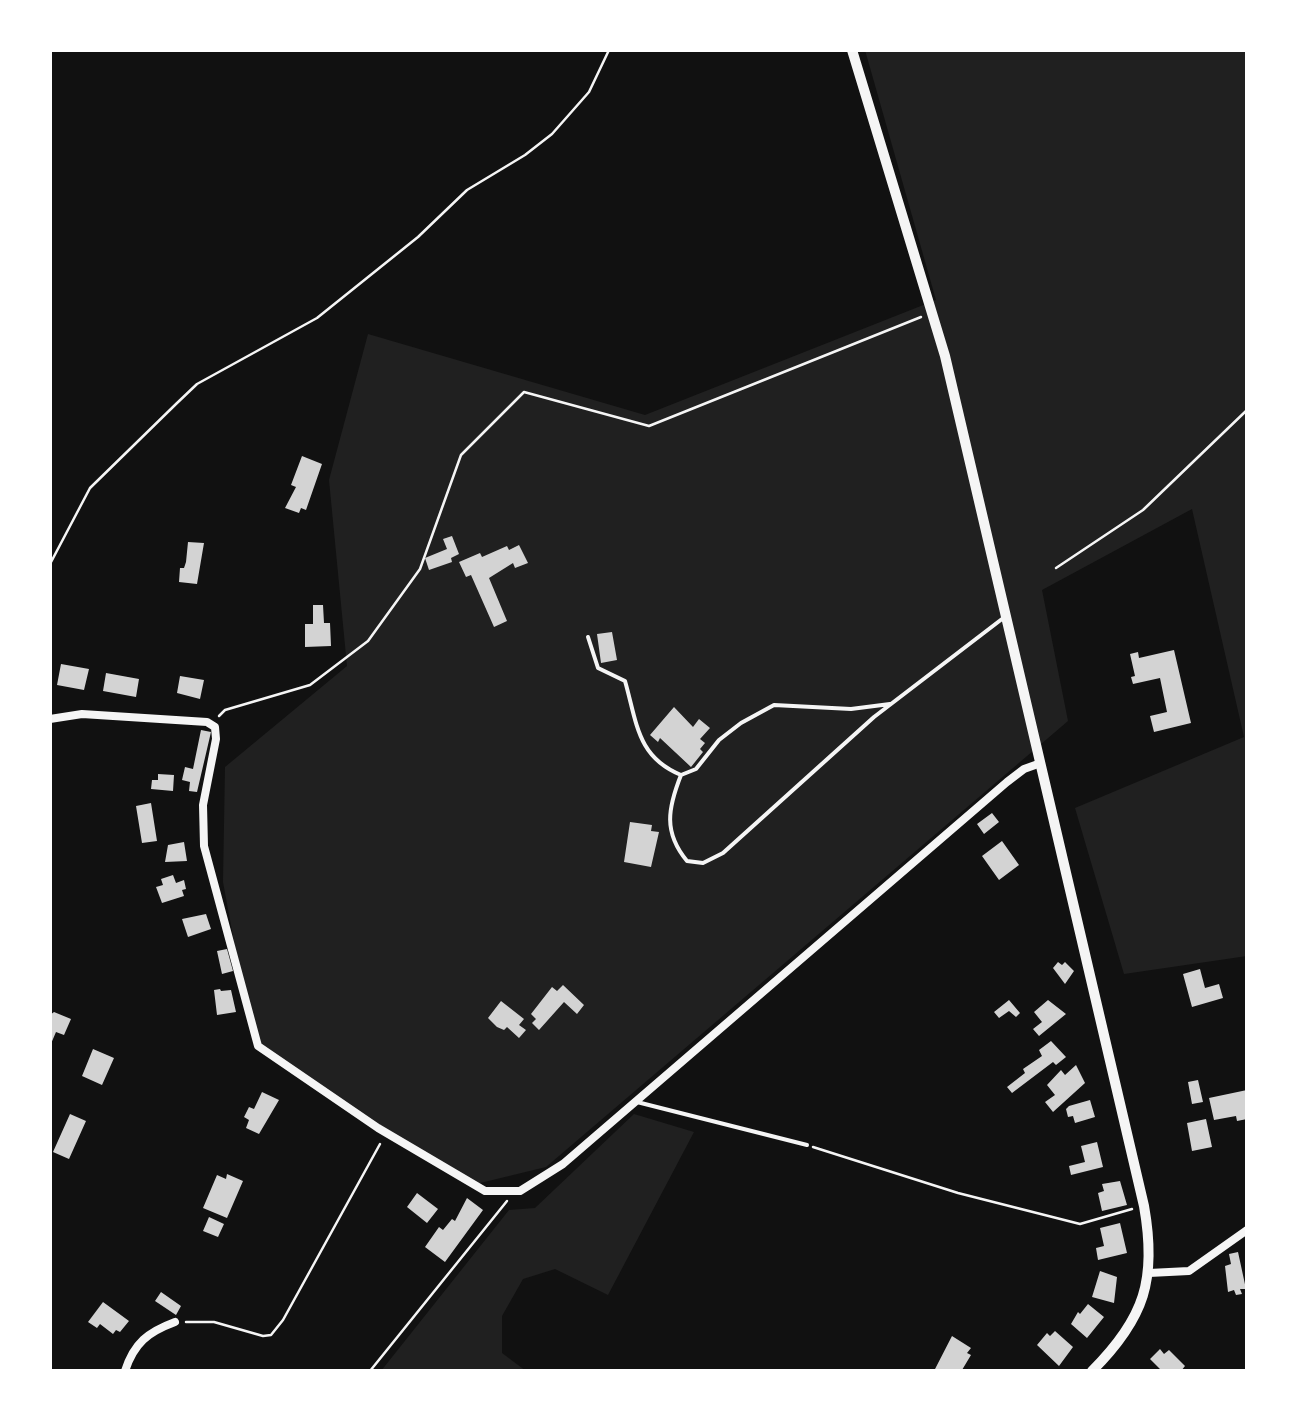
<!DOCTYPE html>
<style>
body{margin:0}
#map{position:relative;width:1297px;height:1421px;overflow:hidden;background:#111;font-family:Lora,serif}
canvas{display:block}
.frame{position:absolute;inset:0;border:52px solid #fff;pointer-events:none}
</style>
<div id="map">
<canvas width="1297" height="1421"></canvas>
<div class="frame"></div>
</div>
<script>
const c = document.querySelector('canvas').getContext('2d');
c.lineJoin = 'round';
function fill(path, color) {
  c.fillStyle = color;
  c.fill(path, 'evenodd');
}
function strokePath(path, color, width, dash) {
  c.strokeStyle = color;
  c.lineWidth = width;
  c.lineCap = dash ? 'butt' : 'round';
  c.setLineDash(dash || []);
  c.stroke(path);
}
const green = new Path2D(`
 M 865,50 L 1247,50 L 1247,956 L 1124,974 L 1075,808 L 1244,737 L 1192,509 L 1042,590 L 1068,721 L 546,1167 L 476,1184 L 305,1079 L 252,1039 L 223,882 L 225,767 L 347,666 L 329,480 L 368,334 L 645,415 L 936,300 Z
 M 634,1114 L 694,1132 L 608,1295 L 555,1269 L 523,1279 L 502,1316 L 502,1353 L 526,1371 L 381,1371 L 509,1210 L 535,1208 Z`);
const building = new Path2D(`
 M 302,456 L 322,464 L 306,510 L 301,508 L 299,513 L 285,508 L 296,487 L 291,485 Z
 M 452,536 L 459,554 L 451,558 L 452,562 L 429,570 L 425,558 L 447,549 L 443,539 Z
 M 188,542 L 204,543 L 197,584 L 179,582 L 180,568 L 184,568 L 186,562 Z
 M 519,545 L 528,563 L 515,568 L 513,563 L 489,578 L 507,621 L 494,627 L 471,575 L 466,577 L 459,562 L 480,553 L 482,557 L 507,546 L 509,550 Z
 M 313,605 L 323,605 L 324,623 L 330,623 L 331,646 L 305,647 L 305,624 L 313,624 Z
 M 612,632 L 617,660 L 601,663 L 597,634 Z
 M 1174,650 L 1191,723 L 1154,732 L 1150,716 L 1167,712 L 1160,678 L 1133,684 L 1131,677 L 1135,676 L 1130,654 L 1138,652 L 1139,658 Z
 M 61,664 L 89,669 L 84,690 L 57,685 Z
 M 106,673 L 139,679 L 136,697 L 103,691 Z
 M 180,676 L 204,680 L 200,699 L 177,693 Z
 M 674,707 L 693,727 L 699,719 L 710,728 L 700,739 L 705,743 L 700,749 L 703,752 L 691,767 L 660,738 L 658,742 L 650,735 Z
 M 201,730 L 211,732 L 197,792 L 189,791 L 190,782 L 182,780 L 185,767 L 193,769 Z
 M 158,774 L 174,775 L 173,791 L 151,789 L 152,780 L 158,780 Z
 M 151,803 L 157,841 L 142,843 L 136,806 Z
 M 992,813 L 999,822 L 984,834 L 977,824 Z
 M 630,822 L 652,825 L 651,831 L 659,832 L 651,867 L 624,862 Z
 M 1002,841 L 1019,865 L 999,880 L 982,856 Z
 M 184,842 L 187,861 L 165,862 L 168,845 Z
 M 173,875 L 176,883 L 184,880 L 186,889 L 182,890 L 184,896 L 162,903 L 156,887 L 163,885 L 161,879 Z
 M 206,914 L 211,929 L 188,937 L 182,919 Z
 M 227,949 L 233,971 L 222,974 L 217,951 Z
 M 1058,962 L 1062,965 L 1065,962 L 1074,971 L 1065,984 L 1053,968 Z
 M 1200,969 L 1205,988 L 1219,984 L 1223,998 L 1192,1007 L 1183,974 Z
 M 563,985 L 584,1005 L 577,1014 L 564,1002 L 539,1030 L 532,1023 L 536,1019 L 531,1014 L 552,987 L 557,991 Z
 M 220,989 L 221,991 L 231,990 L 236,1012 L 217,1015 L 214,990 Z
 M 1009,1000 L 1020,1013 L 1016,1017 L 1009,1011 L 999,1018 L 994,1012 Z
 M 1048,1000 L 1066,1014 L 1039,1036 L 1033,1029 L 1042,1022 L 1034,1012 Z
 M 501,1001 L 524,1019 L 519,1025 L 526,1030 L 519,1038 L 507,1027 L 504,1030 L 497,1027 L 488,1018 Z
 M 54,1012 L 71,1019 L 64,1035 L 56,1032 L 50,1046 L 50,1015 Z
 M 1051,1041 L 1066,1057 L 1056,1065 L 1053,1062 L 1012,1093 L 1007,1087 L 1025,1073 L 1023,1069 L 1042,1056 L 1039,1050 Z
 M 93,1049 L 114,1058 L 102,1085 L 82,1076 Z
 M 1076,1065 L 1085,1083 L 1053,1112 L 1045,1102 L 1055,1095 L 1047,1085 L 1061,1070 L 1065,1075 Z
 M 1198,1080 L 1203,1102 L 1192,1104 L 1188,1082 Z
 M 1247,1090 L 1247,1119 L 1237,1121 L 1236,1116 L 1214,1120 L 1209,1098 Z
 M 262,1092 L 279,1100 L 259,1134 L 246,1128 L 249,1120 L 244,1117 L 249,1107 L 254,1109 Z
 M 1090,1100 L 1095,1117 L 1075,1123 L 1073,1116 L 1068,1117 L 1066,1109 L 1069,1106 Z
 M 70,1114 L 86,1121 L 69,1159 L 53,1152 Z
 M 1206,1119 L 1212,1147 L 1192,1151 L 1187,1123 Z
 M 1097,1142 L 1103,1167 L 1071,1175 L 1069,1166 L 1085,1162 L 1081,1146 Z
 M 227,1174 L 243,1181 L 227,1218 L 203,1208 L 217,1175 L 226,1179 Z
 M 1120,1181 L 1127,1205 L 1102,1211 L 1098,1193 L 1104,1191 L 1102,1184 Z
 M 417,1193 L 438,1209 L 427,1223 L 407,1207 Z
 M 467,1198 L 483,1210 L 445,1262 L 425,1247 L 439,1227 L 443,1230 L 452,1219 L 455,1221 Z
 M 209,1217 L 224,1224 L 218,1237 L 203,1231 Z
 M 1120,1223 L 1127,1253 L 1098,1260 L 1096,1248 L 1104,1246 L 1100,1228 Z
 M 1238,1252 L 1246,1289 L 1240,1289 L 1242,1294 L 1236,1295 L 1234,1290 L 1228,1292 L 1225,1266 L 1231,1264 L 1229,1254 Z
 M 1100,1271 L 1117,1277 L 1114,1303 L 1092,1297 Z
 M 161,1292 L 181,1306 L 176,1315 L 155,1301 Z
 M 103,1302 L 129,1321 L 120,1332 L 116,1330 L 113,1334 L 100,1324 L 97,1328 L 88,1322 Z
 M 1088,1304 L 1104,1317 L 1087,1338 L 1071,1324 L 1078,1312 L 1080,1314 Z
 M 1055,1331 L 1073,1347 L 1059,1366 L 1037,1345 L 1047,1333 L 1050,1336 Z
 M 952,1336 L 971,1348 L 967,1353 L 971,1355 L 962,1370 L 934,1371 Z
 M 1160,1349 L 1164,1354 L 1169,1350 L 1185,1366 L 1181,1371 L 1162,1371 L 1150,1359 Z`);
const path = new Path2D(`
 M 50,564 L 90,488 L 176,404 L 197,384 L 317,318 L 418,237 L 467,190 L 525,155 L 552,134 L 589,92 L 609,50
 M 1056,568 L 1143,510 L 1247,410
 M 219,716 L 225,710 L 310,685 L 368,641 L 420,569 L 461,455 L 524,392 L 649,426 L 921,317
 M 813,1147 L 958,1193 L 1080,1224 L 1132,1209
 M 186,1322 L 214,1322 L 263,1336 L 271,1335 L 283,1320 L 380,1144
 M 370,1371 L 507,1201`);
const service = new Path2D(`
 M 588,637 L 598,668 L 625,681 C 637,723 637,757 681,775 C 668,808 663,832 687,861 L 703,863 L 723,853 L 874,717 L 1002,619
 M 681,775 L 696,769 L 719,740 L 741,723 L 774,705 L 851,709 L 890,704
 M 637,1102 L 807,1145`);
const minor = new Path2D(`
 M 50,719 L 82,714 L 207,722 L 215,727 L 216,739 L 203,805 L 204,846 L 258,1046 L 378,1128 L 485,1191 L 520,1191 L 563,1164 L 1007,782 L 1024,769 L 1038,764
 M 1149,1273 L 1189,1271 L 1247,1230
 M 125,1371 C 134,1343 148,1332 175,1322`);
const tertiary = new Path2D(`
 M 852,50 L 945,356 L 1144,1206 C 1157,1279 1145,1318 1092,1371`);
fill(green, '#202020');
fill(building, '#d3d3d3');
strokePath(path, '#f5f5f5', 2.5);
strokePath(service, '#f5f5f5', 4);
strokePath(minor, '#f5f5f5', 8);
strokePath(tertiary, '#f5f5f5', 10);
</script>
